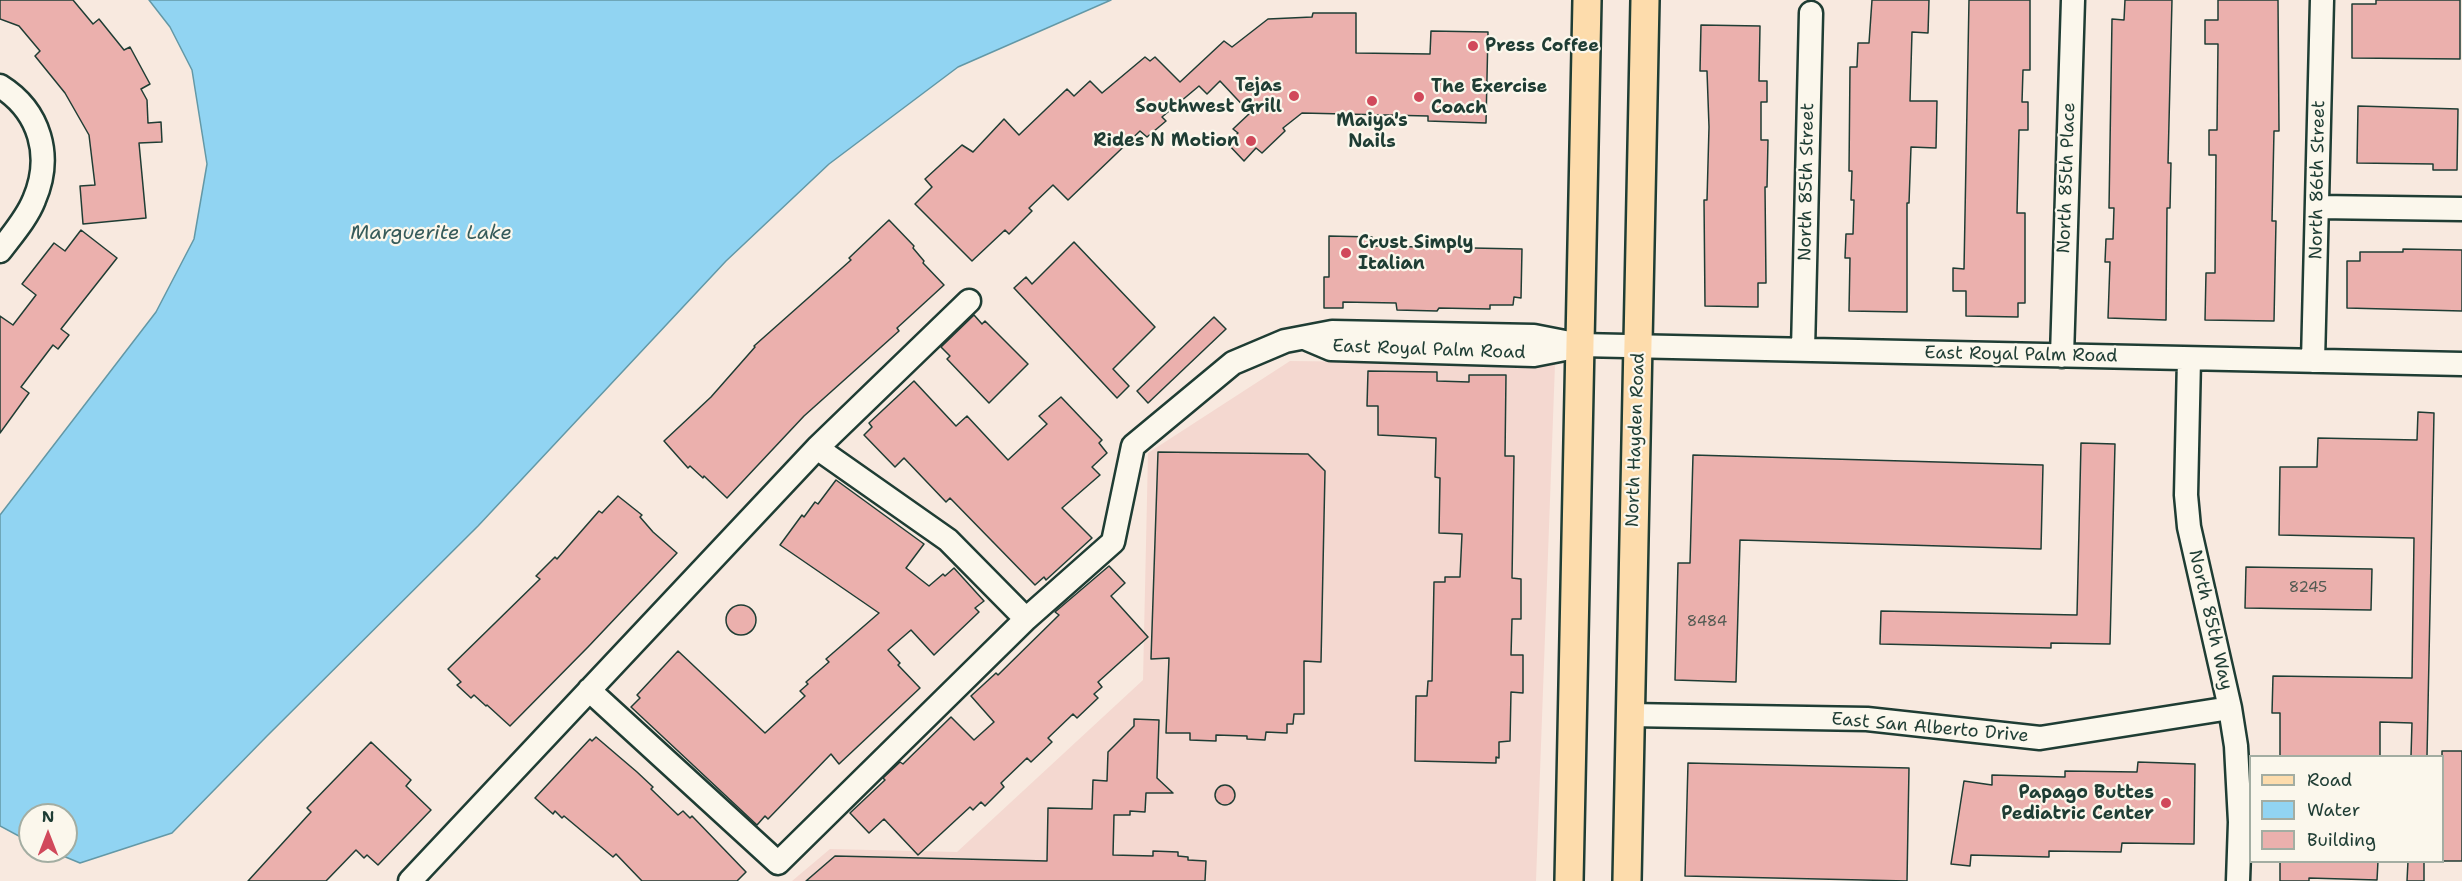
<!DOCTYPE html>
<style>
body{margin:0}
#map{position:relative;width:2462px;height:881px;overflow:hidden;background:#f8e9df;font-family:"Shantell Sans",sans-serif}
canvas{display:block}
.legend{position:absolute;left:2249px;top:755px;width:195px;height:108px;box-sizing:border-box;background:#fbf7ec;border:2px solid #a3ada2;margin:0;padding:8px 10px;list-style:none;font-size:18px;color:#1f3d34}
.legend li{display:flex;align-items:center;gap:12px;height:30px}
.legend b{width:30px;border:2px solid #a3ada2}
.north{position:absolute;left:18px;top:803px;width:60px;height:60px;box-sizing:border-box;background:#fbf7ec;border:2px solid #a3ada2;border-radius:50%;rotate:0deg;font-size:16px;font-weight:700;line-height:24px;text-align:center;color:#1f3d34}
.north::after{content:'';display:block;margin:auto;width:21px;height:27px;background:#d1495b;clip-path:polygon(50% 0,100% 100%,50% 72%,0 100%)}
</style>
<div id="map">
<canvas width="2462" height="881"></canvas>
<ul class="legend">
<li><b style="height:8px;background:#fddcac"></b>Road</li>
<li><b style="height:16px;background:#91d4f2"></b>Water</li>
<li><b style="height:16px;background:#ebb0ad"></b>Building</li>
</ul>
<div class="north">N</div>
</div>
<script>
const c = document.querySelector('canvas').getContext('2d');
c.lineJoin = 'round';
function fill(path, color) {
  c.fillStyle = color;
  c.fill(path, 'evenodd');
}
function strokePath(path, color, width, dash) {
  c.strokeStyle = color;
  c.lineWidth = width;
  c.lineCap = dash ? 'butt' : 'round';
  c.setLineDash(dash || []);
  c.stroke(path);
}
function drawText(font, color, halo, rows, align = 'center') {
  c.font = font + ' "Shantell Sans",sans-serif';
  c.lineWidth = 4.5;
  c.setLineDash([]);
  c.textBaseline = 'middle';
  c.strokeStyle = halo;
  c.fillStyle = color;
  for (const [text, x, y, turn = 0] of rows) {
    c.save();
    c.translate(x, y);
    c.rotate((+turn || 0) * Math.PI / 180);
    c.textAlign = isNaN(turn) ? turn : align;
    if (halo) c.strokeText(text, 0, 0);
    c.fillText(text, 0, 0);
    c.restore();
  }
}
const built = new Path2D(`
 M 1290,361 L 1555,364 L 1536,881 L 792,881 L 830,849 L 957,852 L 1143,680 L 1148,453 Z`);
const water = new Path2D(`
 M 149,0 L 1111,0 L 958,67 L 829,164 L 726,261 L 478,526 L 267,736 L 172,833 L 80,863 L 51,851 L 66,851 L 66,815 L 30,815 L 30,842 L 0,826 L 0,515 L 156,312 L 194,239 L 207,164 L 192,70 L 170,27 Z`);
const building = new Path2D(`
 M 0,0 L 73,0 L 93,24 L 99,19 L 124,50 L 130,47 L 150,84 L 141,89 L 147,100 L 148,123 L 161,122 L 162,142 L 139,143 L 146,218 L 83,224 L 80,186 L 95,185 L 89,135 L 65,93 L 35,56 L 40,51 L 19,26 L 0,19 Z
 M 1872,0 L 1929,0 L 1928,33 L 1912,32 L 1910,101 L 1937,101 L 1936,148 L 1911,147 L 1909,203 L 1907,203 L 1907,312 L 1849,311 L 1850,258 L 1845,258 L 1846,234 L 1853,234 L 1854,200 L 1851,200 L 1852,171 L 1849,171 L 1850,67 L 1857,67 L 1858,43 L 1869,43 Z
 M 1969,0 L 2030,0 L 2030,70 L 2023,70 L 2022,102 L 2028,102 L 2028,130 L 2019,130 L 2017,213 L 2025,213 L 2025,303 L 2018,303 L 2018,317 L 1966,316 L 1966,291 L 1953,291 L 1953,268 L 1964,269 Z
 M 2125,0 L 2172,0 L 2168,163 L 2171,163 L 2170,208 L 2167,208 L 2166,320 L 2108,318 L 2110,262 L 2105,262 L 2106,239 L 2113,239 L 2114,208 L 2109,208 L 2112,19 L 2124,20 Z
 M 2218,0 L 2278,0 L 2279,131 L 2274,131 L 2272,221 L 2276,221 L 2274,321 L 2205,320 L 2206,273 L 2215,273 L 2216,155 L 2209,155 L 2209,130 L 2217,130 L 2218,44 L 2205,44 L 2205,20 L 2218,20 Z
 M 2376,0 L 2460,0 L 2460,59 L 2352,58 L 2352,4 L 2376,4 Z
 M 1313,13 L 1356,13 L 1356,53 L 1430,54 L 1431,31 L 1488,32 L 1486,123 L 1428,121 L 1428,116 L 1302,113 L 1283,128 L 1285,131 L 1262,153 L 1256,148 L 1244,161 L 1227,143 L 1238,133 L 1233,129 L 1250,113 L 1220,81 L 1207,94 L 1199,86 L 1162,117 L 1166,121 L 1147,137 L 1140,131 L 1068,200 L 1053,185 L 1029,208 L 1032,211 L 1009,234 L 1005,230 L 972,261 L 915,204 L 932,187 L 925,179 L 962,145 L 973,152 L 1004,119 L 1019,135 L 1067,89 L 1074,96 L 1090,81 L 1102,93 L 1145,57 L 1150,61 L 1155,57 L 1180,82 L 1224,41 L 1232,47 L 1268,19 L 1312,17 Z
 M 1701,25 L 1760,26 L 1759,81 L 1767,81 L 1767,102 L 1761,102 L 1761,140 L 1768,140 L 1767,187 L 1765,187 L 1766,283 L 1758,283 L 1758,307 L 1705,306 L 1704,200 L 1707,200 L 1709,127 L 1707,71 L 1700,71 Z
 M 2358,106 L 2458,109 L 2457,170 L 2433,170 L 2433,164 L 2357,163 Z
 M 889,220 L 914,246 L 913,248 L 924,261 L 923,263 L 944,285 L 897,328 L 899,331 L 804,416 L 727,498 L 704,476 L 703,478 L 690,466 L 688,468 L 664,441 L 711,397 L 755,347 L 754,346 L 851,260 L 849,258 Z
 M 81,230 L 117,258 L 61,329 L 69,335 L 58,349 L 53,345 L 21,387 L 29,393 L 0,433 L 0,316 L 13,325 L 36,295 L 22,284 L 54,243 L 65,251 Z
 M 1329,236 L 1372,237 L 1372,246 L 1522,249 L 1521,298 L 1514,297 L 1513,305 L 1490,305 L 1490,309 L 1439,308 L 1437,311 L 1397,310 L 1396,303 L 1343,302 L 1343,308 L 1324,308 L 1324,277 L 1329,277 Z
 M 1074,242 L 1155,327 L 1113,369 L 1129,386 L 1117,398 L 1014,288 L 1026,277 L 1032,284 Z
 M 2403,249 L 2462,250 L 2462,311 L 2347,308 L 2347,261 L 2360,261 L 2360,252 L 2403,252 Z
 M 974,315 L 982,324 L 985,321 L 1028,364 L 989,403 L 947,359 L 950,356 L 941,347 Z
 M 1214,317 L 1226,329 L 1148,403 L 1137,391 Z
 M 1368,371 L 1437,372 L 1437,381 L 1469,382 L 1469,375 L 1506,375 L 1505,456 L 1514,456 L 1512,578 L 1521,579 L 1521,619 L 1512,619 L 1511,655 L 1523,655 L 1523,693 L 1511,692 L 1510,741 L 1499,742 L 1499,758 L 1496,757 L 1496,763 L 1415,761 L 1416,696 L 1427,696 L 1428,681 L 1432,681 L 1434,582 L 1445,582 L 1445,577 L 1460,577 L 1462,534 L 1439,533 L 1440,478 L 1435,477 L 1436,438 L 1378,435 L 1378,406 L 1367,406 Z
 M 914,381 L 956,426 L 967,416 L 1008,460 L 1047,424 L 1039,416 L 1061,397 L 1102,440 L 1099,443 L 1107,453 L 1092,467 L 1100,475 L 1062,508 L 1092,538 L 1046,580 L 1044,577 L 1035,585 L 950,498 L 946,502 L 904,458 L 895,467 L 864,435 L 872,427 L 869,423 Z
 M 2418,412 L 2434,413 L 2427,756 L 2411,756 L 2412,723 L 2380,722 L 2380,756 L 2280,756 L 2280,713 L 2272,713 L 2273,676 L 2412,678 L 2414,538 L 2279,535 L 2280,467 L 2317,467 L 2318,438 L 2417,440 Z
 M 2081,443 L 2115,444 L 2110,644 L 2051,643 L 2051,648 L 1880,644 L 1881,611 L 2077,615 Z
 M 1158,452 L 1308,454 L 1325,471 L 1321,662 L 1304,661 L 1304,714 L 1294,714 L 1293,724 L 1287,724 L 1287,733 L 1266,732 L 1265,740 L 1247,739 L 1247,736 L 1216,735 L 1216,741 L 1190,740 L 1190,733 L 1166,733 L 1169,658 L 1151,659 Z
 M 1693,455 L 2043,465 L 2041,549 L 1740,540 L 1736,682 L 1675,680 L 1678,563 L 1690,563 Z
 M 836,480 L 924,544 L 906,568 L 929,586 L 943,574 L 945,576 L 954,568 L 984,601 L 975,608 L 979,612 L 934,655 L 911,630 L 888,650 L 900,663 L 898,665 L 920,688 L 839,764 L 831,754 L 768,819 L 765,816 L 757,825 L 631,707 L 640,698 L 637,695 L 678,651 L 765,733 L 805,696 L 800,691 L 808,684 L 806,682 L 829,662 L 826,659 L 879,613 L 780,545 L 802,515 L 804,517 L 815,502 L 818,504 Z
 M 618,496 L 642,515 L 640,517 L 653,532 L 677,553 L 588,647 L 510,726 L 487,705 L 486,706 L 474,695 L 471,698 L 457,685 L 461,682 L 448,669 L 540,579 L 536,576 L 555,557 L 557,559 L 599,511 L 602,513 Z
 M 1109,566 L 1125,583 L 1111,596 L 1148,637 L 1098,682 L 1102,687 L 1094,694 L 1098,698 L 1077,718 L 1073,714 L 1048,738 L 1052,742 L 1031,762 L 1027,758 L 1001,783 L 1004,787 L 985,806 L 981,802 L 973,810 L 970,807 L 918,855 L 884,819 L 869,833 L 850,813 L 885,780 L 883,778 L 900,762 L 903,764 L 951,717 L 974,740 L 994,722 L 971,696 L 996,673 L 998,675 L 1059,615 L 1055,612 Z
 M 2246,567 L 2372,569 L 2371,610 L 2245,608 Z
 M726 620a15 15 0 1 1 30 0a15 15 0 1 1-30 0Z
 M 1134,719 L 1159,720 L 1157,778 L 1173,793 L 1146,793 L 1145,812 L 1130,811 L 1130,815 L 1114,815 L 1113,855 L 1153,856 L 1153,851 L 1178,852 L 1178,856 L 1188,857 L 1188,860 L 1206,861 L 1205,881 L 806,881 L 835,856 L 1047,861 L 1048,808 L 1092,809 L 1093,780 L 1107,781 L 1108,752 L 1134,726 Z
 M 596,737 L 637,772 L 653,787 L 651,789 L 678,815 L 683,811 L 690,818 L 692,816 L 746,872 L 737,881 L 642,881 L 616,854 L 613,857 L 564,816 L 562,818 L 555,811 L 553,814 L 535,798 L 590,739 L 592,741 Z
 M 371,742 L 411,780 L 406,786 L 431,810 L 378,865 L 367,855 L 364,858 L 356,850 L 326,881 L 248,881 L 311,812 L 307,808 Z
 M 2442,751 L 2462,751 L 2462,861 L 2442,861 Z
 M 2138,762 L 2195,764 L 2194,844 L 2122,843 L 2121,852 L 2049,851 L 2049,857 L 1971,855 L 1970,866 L 1951,864 L 1964,781 L 1992,785 L 1992,775 L 2065,777 L 2065,771 L 2137,772 Z
 M 1688,763 L 1909,768 L 1907,881 L 1685,876 Z
 M1215 795a10 10 0 1 1 20 0a10 10 0 1 1-20 0Z
 M 2280,861 L 2378,861 L 2377,880 L 2309,878 L 2309,881 L 2280,881 Z
 M 2408,861 L 2424,861 L 2424,881 L 2407,881 Z`);
const minor = new Path2D(`
 M 0,86 C 40,111 53,156 34,200 C 27,218 12,235 0,251
 M 2318,207 L 2462,209
 M 1305,338 L 1331,349 L 1534,355 L 1570,348
 M 1803,350 L 1811,13
 M 2062,356 L 2073,0
 M 2189,359 L 2186,495 L 2189,527 L 2230,708 L 2236,746 L 2240,822 L 2238,881
 M 2313,361 L 2322,0
 M 817,448 L 969,301
 M 589,690 L 778,863 L 1026,619 L 1113,542 L 1133,446 L 1233,363 L 1285,341 L 1332,332 L 1534,336 L 1580,345 L 2462,364
 M 1629,715 L 1867,719 L 2040,738 L 2230,708
 M 410,881 L 817,448 L 948,540 L 1026,619`);
const major = new Path2D(`
 M 1569,881 L 1587,0
 M 1627,881 L 1645,0`);
const markers = [
 [1473,46,6,"#d1495b"],
 [1294,96,6,"#d1495b"],
 [1419,97,6,"#d1495b"],
 [1372,101,6,"#d1495b"],
 [1251,141,6,"#d1495b"],
 [1346,253,6,"#d1495b"],
 [2166,803,6,"#d1495b"]
];
const numberNames = [
 ["8245",2308,588],
 ["8484",1707,622]
];
const poiNames = [
 ["Press Coffee",1485,46],
 ["Tejas",1282,86,"right"],
 ["Southwest Grill",1282,107,"right"],
 ["The Exercise",1431,87],
 ["Coach",1431,108],
 ["Maiya's",1372,121,"center"],
 ["Nails",1372,142,"center"],
 ["Rides N Motion",1239,141,"right"],
 ["Crust Simply",1358,243],
 ["Italian",1358,264],
 ["Papago Buttes",2154,793,"right"],
 ["Pediatric Center",2154,814,"right"]
];
const streetNames = [
 ["North 85th Place",2067,178,-88],
 ["North 86th Street",2318,180,-89],
 ["North 85th Street",1807,182,-89],
 ["East Royal Palm Road",1429,350,2],
 ["East Royal Palm Road",2021,355,1],
 ["North Hayden Road",1636,440,-88],
 ["North 85th Way",2210,620,77],
 ["East San Alberto Drive",1930,728,5]
];
const waterNames = [
 ["Marguerite Lake",431,234]
];
fill(built, '#f4d8d0');
fill(water, '#91d4f2');
strokePath(water, '#6398a6', 1.5);
fill(building, '#ebb0ad');
strokePath(building, '#1f3d34', 1.5);
strokePath(minor, '#1f3d34', 27);
strokePath(major, '#1f3d34', 32);
strokePath(minor, '#fbf7ec', 22);
strokePath(major, '#fddcac', 27);
for (const [x, y, r, color] of markers) {
  const dot = new Path2D();
  dot.arc(x, y, r, 0, 2 * Math.PI);
  c.fillStyle = color;
  c.fill(dot);
  strokePath(dot, '#fbf7ec', 2);
}
drawText('15px', '#525a52', null, numberNames);
drawText('bold 18px', '#1f3d34', '#fbf7ec', poiNames, 'left');
drawText('18px', '#1f3d34', '#fbf7ec', streetNames);
drawText('italic 20px', '#365b5a', '#fbf7ec', waterNames);
</script>
